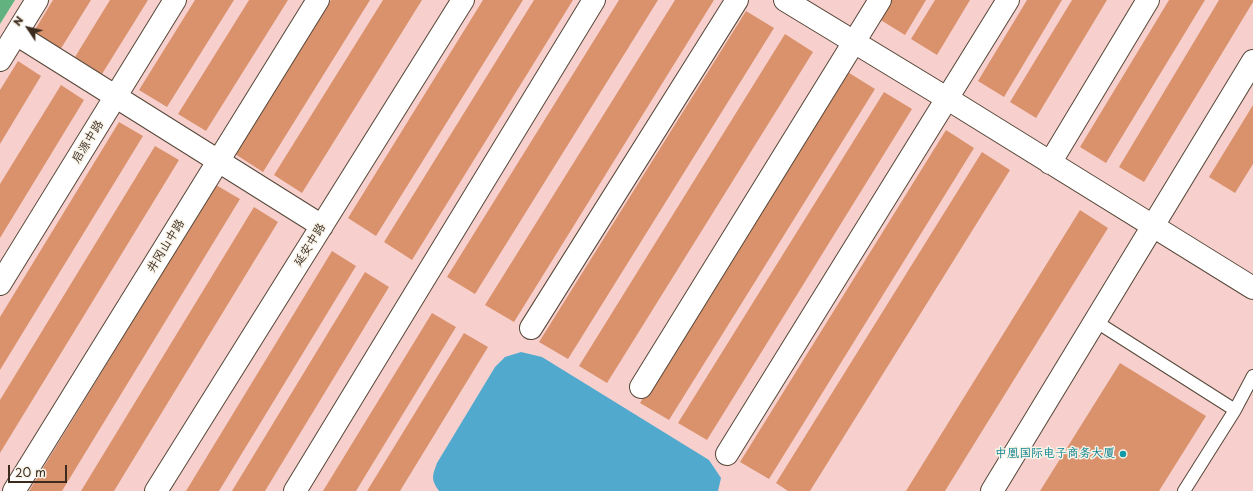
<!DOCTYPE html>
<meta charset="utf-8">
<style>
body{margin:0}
#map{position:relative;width:1253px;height:491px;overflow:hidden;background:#f0ead4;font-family:"Playpen Sans",sans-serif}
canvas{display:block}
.north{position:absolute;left:8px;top:8px;width:40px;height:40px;-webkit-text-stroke:3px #f7f3e8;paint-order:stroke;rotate:305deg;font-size:11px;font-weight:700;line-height:16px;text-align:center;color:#3b2a1e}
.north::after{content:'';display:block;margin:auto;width:14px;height:18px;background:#3b2a1e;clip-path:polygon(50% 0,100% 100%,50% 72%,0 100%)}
.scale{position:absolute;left:8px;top:465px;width:59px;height:18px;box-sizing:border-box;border:2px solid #3b2a1e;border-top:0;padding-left:5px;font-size:12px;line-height:14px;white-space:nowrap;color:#3b2a1e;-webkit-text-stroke:3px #f7f3e8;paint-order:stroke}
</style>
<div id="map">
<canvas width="1253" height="491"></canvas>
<div class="north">N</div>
<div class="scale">20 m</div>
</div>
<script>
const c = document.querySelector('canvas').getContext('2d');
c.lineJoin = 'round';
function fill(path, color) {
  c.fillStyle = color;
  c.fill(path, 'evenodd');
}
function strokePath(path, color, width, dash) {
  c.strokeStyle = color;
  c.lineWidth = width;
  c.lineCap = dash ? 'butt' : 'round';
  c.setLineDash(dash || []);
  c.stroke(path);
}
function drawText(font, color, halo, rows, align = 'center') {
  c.font = font + ' "Playpen Sans","LXGW WenKai TC",sans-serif';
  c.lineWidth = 3;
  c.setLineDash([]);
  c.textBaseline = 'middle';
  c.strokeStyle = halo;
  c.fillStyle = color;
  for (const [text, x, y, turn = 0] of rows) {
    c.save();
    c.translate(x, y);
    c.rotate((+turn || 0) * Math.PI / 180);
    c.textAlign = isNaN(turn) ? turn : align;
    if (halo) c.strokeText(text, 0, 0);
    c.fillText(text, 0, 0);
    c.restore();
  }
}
const built = new Path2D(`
 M 15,0 L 1253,0 L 1253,491 L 0,491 L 0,24 Z`);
const forest = new Path2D(`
 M 0,0 L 15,0 L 0,24 Z`);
const water = new Path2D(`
 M 521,352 L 542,357 L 709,460 L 721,478 L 718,491 L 439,491 C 431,479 432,477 437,463 L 495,367 L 505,357 Z`);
const building = new Path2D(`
 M 53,0 L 91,0 L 60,50 L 33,33 Z
 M 110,0 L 148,0 L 102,74 L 75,57 Z
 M 195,0 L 234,0 L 167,107 L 139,90 Z
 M 249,0 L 288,0 L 206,131 L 178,114 Z
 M 331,0 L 370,0 L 263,172 L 235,154 Z
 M 383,0 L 422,0 L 302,193 L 274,175 Z
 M 483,0 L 523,0 L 376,236 L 348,218 Z
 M 534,0 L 573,0 L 412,260 L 384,242 Z
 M 619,0 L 658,0 L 475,294 L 447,277 Z
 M 675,0 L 714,0 L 514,322 L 485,305 Z
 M 890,0 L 926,0 L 905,35 L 879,19 Z
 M 935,0 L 970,0 L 937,55 L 911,39 Z
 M 1027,0 L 1062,0 L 1004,97 L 978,81 Z
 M 1072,0 L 1107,0 L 1036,118 L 1010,102 Z
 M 1169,0 L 1205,0 L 1106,163 L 1080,147 Z
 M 1219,0 L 1253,0 L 1253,2 L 1144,182 L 1119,167 Z
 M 746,11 L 774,28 L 568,359 L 539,342 Z
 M 785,34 L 813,52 L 607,383 L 579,366 Z
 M 18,61 L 41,76 L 0,144 L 0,90 Z
 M 846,71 L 875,89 L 669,420 L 640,403 Z
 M 61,85 L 84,100 L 0,238 L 0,184 Z
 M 884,92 L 912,109 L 707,440 L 678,423 Z
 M 1253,105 L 1253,164 L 1235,193 L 1209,177 Z
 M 119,122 L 143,136 L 0,370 L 0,317 Z
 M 946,130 L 974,148 L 769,479 L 740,462 Z
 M 155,146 L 179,160 L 0,453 L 0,400 Z
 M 982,152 L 1010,170 L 810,491 L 788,491 L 776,483 Z
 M 216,185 L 240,199 L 62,491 L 29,491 Z
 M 254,207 L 278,222 L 114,491 L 81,491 Z
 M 1080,210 L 1108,228 L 945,491 L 906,491 Z
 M 332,251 L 356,266 L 219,491 L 186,491 Z
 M 365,272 L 389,287 L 265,491 L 232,491 Z
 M 432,313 L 456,327 L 356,491 L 323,491 Z
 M 464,333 L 488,347 L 400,491 L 367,491 Z
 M 1120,363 L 1206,416 L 1159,491 L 1040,491 Z`);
const lane = new Path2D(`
 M 1095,321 L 1235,410
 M 1184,491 L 1235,410 L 1253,376`);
const street = new Path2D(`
 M 785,0 L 948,99 L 1253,288
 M 16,34 L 322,226
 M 0,60 L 37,0
 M 1050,163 L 1148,0
 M 0,284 L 175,0
 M 531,328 L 737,0
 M 641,387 L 880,0
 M 727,454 L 1008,0
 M 14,491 L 318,0
 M 156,491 L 463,0
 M 295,491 L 594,0
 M 992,491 L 1253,61`);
const markers = [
 [1123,454,4,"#0f9aa8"]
];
const streetNames = [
 ["启源中路",88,142,-58],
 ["延安中路",310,245,-58],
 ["井冈山中路",166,246,-58]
];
const cultureNames = [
 ["中凰国际电子商务大厦",1115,454]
];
fill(built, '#f7d0cd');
fill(forest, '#61b27e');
fill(water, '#51aace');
fill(building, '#da926d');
strokePath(lane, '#564739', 14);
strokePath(street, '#564739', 24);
strokePath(lane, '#fff', 12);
strokePath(street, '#fff', 22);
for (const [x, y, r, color] of markers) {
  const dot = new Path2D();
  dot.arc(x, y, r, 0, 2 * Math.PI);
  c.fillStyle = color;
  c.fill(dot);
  strokePath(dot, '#f7f3e8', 1.5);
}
drawText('12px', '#3b2a1e', '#f7f3e8', streetNames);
drawText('12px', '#0d838f', '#f7f3e8', cultureNames, 'right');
</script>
